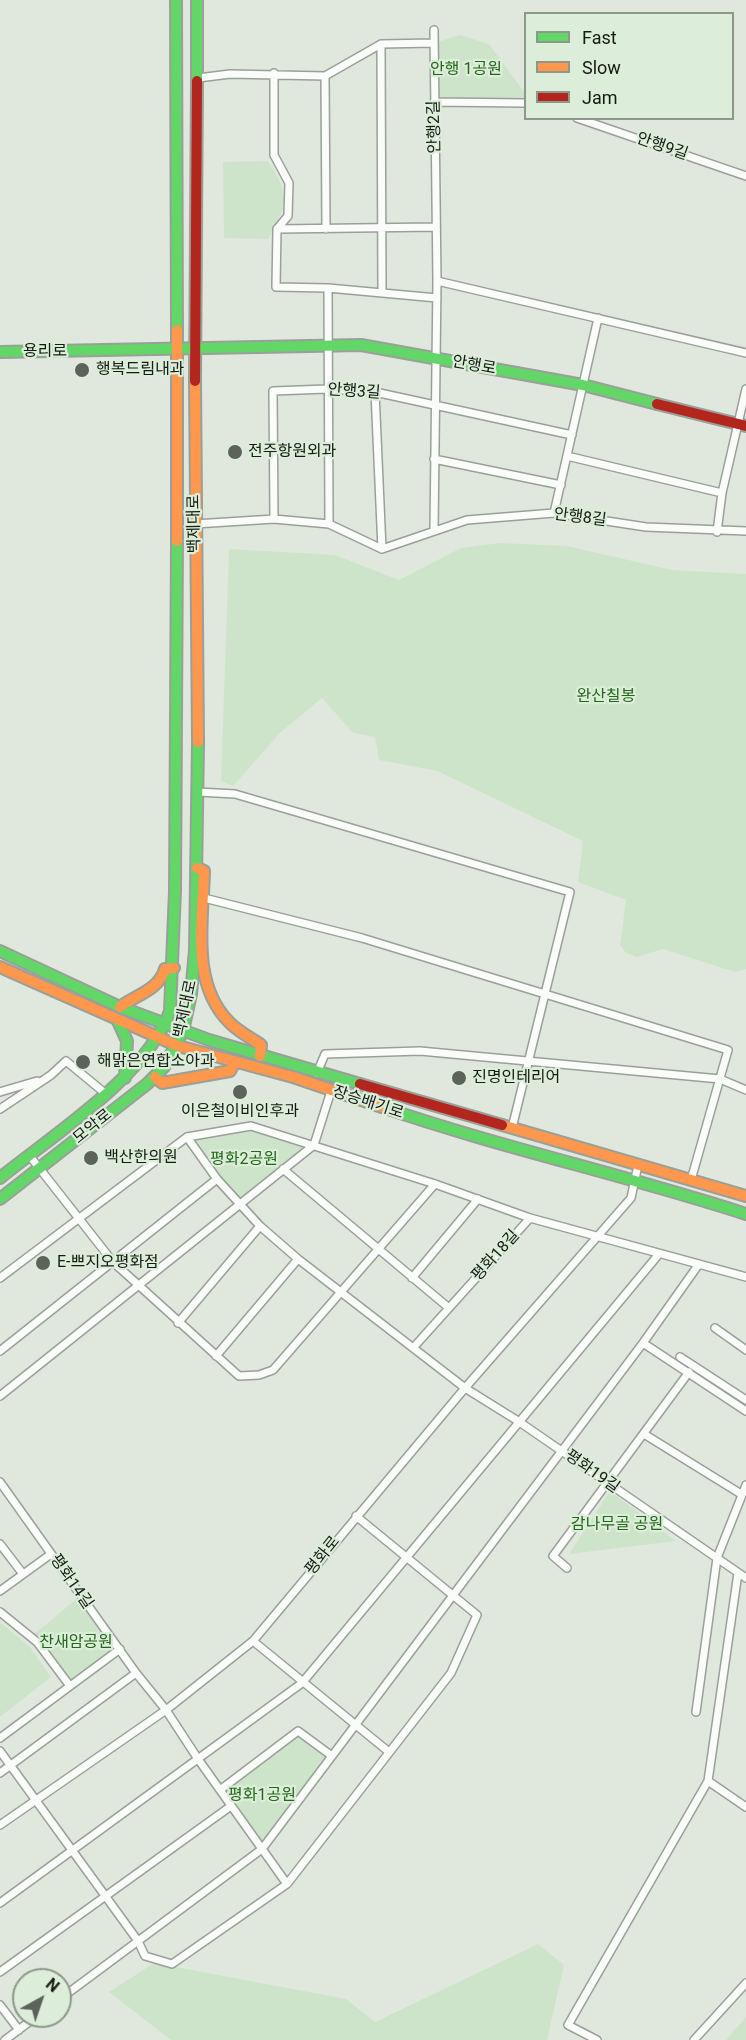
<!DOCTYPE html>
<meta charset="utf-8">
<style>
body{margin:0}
#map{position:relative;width:746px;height:2040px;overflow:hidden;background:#e0e8de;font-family:Roboto,sans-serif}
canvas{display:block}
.legend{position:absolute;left:524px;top:12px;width:210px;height:108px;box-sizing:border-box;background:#dcedd9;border:2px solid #8c998a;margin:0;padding:8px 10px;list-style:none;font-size:18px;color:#151b14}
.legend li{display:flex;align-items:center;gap:12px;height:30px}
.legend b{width:30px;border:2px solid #8c998a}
.north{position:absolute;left:12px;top:1968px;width:60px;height:60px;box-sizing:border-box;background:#dcedd9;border:2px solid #8c998a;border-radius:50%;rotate:40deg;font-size:16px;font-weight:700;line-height:24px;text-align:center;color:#151b14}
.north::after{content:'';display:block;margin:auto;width:21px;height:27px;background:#5c635b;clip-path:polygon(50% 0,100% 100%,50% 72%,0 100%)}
</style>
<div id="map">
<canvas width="746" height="2040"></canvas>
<ul class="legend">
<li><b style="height:8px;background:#63d668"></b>Fast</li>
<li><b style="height:8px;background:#ff974d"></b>Slow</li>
<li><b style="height:8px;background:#b3261e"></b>Jam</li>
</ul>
<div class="north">N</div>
</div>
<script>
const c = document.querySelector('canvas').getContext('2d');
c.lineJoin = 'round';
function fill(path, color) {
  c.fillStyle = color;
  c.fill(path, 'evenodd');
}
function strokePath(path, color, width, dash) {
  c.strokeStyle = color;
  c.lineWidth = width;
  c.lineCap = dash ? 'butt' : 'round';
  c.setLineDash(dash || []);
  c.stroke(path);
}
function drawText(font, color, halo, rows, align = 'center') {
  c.font = font + ' Roboto,"Noto Sans KR",sans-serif';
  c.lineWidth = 4.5;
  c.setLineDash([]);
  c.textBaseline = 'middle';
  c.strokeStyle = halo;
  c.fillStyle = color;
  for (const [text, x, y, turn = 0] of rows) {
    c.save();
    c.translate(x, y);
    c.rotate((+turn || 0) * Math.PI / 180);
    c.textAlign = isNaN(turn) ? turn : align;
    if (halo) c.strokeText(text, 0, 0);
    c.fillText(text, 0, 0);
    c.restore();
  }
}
const green = new Path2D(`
 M 460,35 L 489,44 L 525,93 L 525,103 L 434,102 L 434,43 Z
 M 268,161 C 290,194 288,206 268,239 L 224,238 L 223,162 Z
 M 501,543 L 567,546 L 672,570 L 746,574 L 746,969 L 735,972 L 663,949 L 637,957 L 626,953 L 620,945 L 626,900 L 578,882 L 583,841 L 437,771 L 379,760 L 375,737 L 353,733 L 322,698 L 280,733 L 233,786 L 221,781 L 229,549 L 335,555 L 399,580 L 461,548 Z
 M 251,1126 L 314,1145 L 240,1204 L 187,1137 Z
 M 610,1491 L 676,1541 L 569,1554 Z
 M 81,1595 L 120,1649 L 70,1686 L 31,1637 Z
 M 0,1622 L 30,1647 L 51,1677 L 0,1717 Z
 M 298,1731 L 332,1756 L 262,1849 L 220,1790 Z
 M 538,1944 L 564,1965 L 547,2040 L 171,2040 L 109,1992 L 154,1963 L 346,1999 L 375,2022 Z
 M 746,2017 L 746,2040 L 726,2040 Z`);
const street = new Path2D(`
 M 381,44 L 382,291
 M 274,73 L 274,155 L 289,183 L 288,216 L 277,229 L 276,287 L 328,288 L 329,524
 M 325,76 L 326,229
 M 198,78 L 230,74 L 325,76 L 381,44 L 434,43
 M 434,102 L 526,103
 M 577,118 L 746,176
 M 277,229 L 436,227
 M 437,281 L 746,353
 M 328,288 L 437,298
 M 375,392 L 382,549
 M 567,456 L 722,493
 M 434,459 L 561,485
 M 554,513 L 598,318
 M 274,519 L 273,391 L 327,389 L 375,392 L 572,435
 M 195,524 L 274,519 L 329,524 L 382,549 L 467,520 L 554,513 L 646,527 L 746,531
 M 434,530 L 437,281 L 434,30
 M 717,532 L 722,493 L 746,389
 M 198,792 L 235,794 L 570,892 L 512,1128
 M 204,898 L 362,938 L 728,1050 L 691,1180
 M 317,1073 L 325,1054 L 420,1051 L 720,1079 L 746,1090
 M 0,1092 L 37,1081
 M 0,1109 L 51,1075 L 66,1061 L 106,1094
 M 187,1137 L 217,1179 L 260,1226 L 298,1259 L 465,1388 L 518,1421 L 746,1578
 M 29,1155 L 113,1262 L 239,1376 L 259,1375 L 273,1370 L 435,1184
 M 283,1169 L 449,1308
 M 0,1278 L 187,1137 L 251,1126 L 435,1184 L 530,1218 L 746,1277
 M 412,1278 L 478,1199
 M 178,1323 L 260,1226
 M 715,1328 L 746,1350
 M 643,1343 L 746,1411
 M 413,1348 L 530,1218
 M 0,1351 L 217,1179
 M 216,1356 L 298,1259
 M 680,1357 L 746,1400
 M 0,1396 L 314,1145 L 331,1091
 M 644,1434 L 741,1494
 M 0,1482 L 136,1673 L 166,1710 L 198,1759 L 287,1884
 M 0,1544 L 23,1574
 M 567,1568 L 553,1556 L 689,1372
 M 0,1591 L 51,1554
 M 0,1612 L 37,1642 L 70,1686
 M 253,1641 L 389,1752
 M 696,1712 L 717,1558 L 746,1485
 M 0,1738 L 120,1649
 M 0,1751 L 138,1941 L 145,1956 L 172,1964 L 287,1884 L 451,1673 L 477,1615 L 356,1516
 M 0,1773 L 136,1673
 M 708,1781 L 746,1807
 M 220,1790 L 298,1731 L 332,1756
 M 0,1825 L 166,1710 L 253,1641 L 465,1388 L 631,1198 L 638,1165
 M 0,1903 L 302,1683 L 659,1254
 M 0,1972 L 231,1806
 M 60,1999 L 262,1849 L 643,1343 L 699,1264
 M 0,2005 L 19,2030
 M 5,2040 L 37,2016
 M 597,2040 L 568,2025 L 708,1781 L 738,1573
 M 694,2040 L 746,1983`);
const fast = new Path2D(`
 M 176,0 L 177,330
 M 197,81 L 197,0
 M 0,352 L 361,345 L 583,385 L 657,404
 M 0,951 L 120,1007 L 209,1040 L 360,1084
 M 117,1019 L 127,1041 L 125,1078
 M 382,1107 C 502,1148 626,1175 746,1214
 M 0,1178 C 53,1135 147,1076 170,1011 L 175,891 L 177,541
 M 0,1199 L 147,1084 L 164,1067 L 183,1031 L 191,994 L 195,950 L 198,742`);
const slow = new Path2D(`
 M 177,330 L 177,541
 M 195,381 L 198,742
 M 197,868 L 204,871 C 203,921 190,984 230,1023 C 239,1032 251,1038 261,1045 L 260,1056
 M 0,967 L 178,1046 L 293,1077 L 382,1107
 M 120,1007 C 136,995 159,990 165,969 L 174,968
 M 155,1077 L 162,1083 L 230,1071 L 235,1062
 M 502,1125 L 746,1196`);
const jam = new Path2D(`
 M 195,381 L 197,81
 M 657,404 L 746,426
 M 360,1084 L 502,1125`);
const markers = [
 [82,370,8,"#5c635b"],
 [235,452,8,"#5c635b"],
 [83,1062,8,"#5c635b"],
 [459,1078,8,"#5c635b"],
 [240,1092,8,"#5c635b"],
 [91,1158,8,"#5c635b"],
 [43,1263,8,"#5c635b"]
];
const parkNames = [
 ["안행 1공원",466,70],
 ["완산칠봉",606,697],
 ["평화2공원",244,1160],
 ["감나무골 공원",617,1525],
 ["찬새암공원",76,1643],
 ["평화1공원",262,1796]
];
const streetNames = [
 ["안행2길",435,127,-91],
 ["안행9길",662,147,19],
 ["용리로",45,352],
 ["안행로",474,366,10],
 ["안행3길",354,392,4],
 ["안행8길",580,518,7],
 ["백제대로",195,524,-91],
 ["백제대로",186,1009,-78],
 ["장승배기로",368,1103,18],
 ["모악로",93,1127,-39],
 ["평화18길",496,1256,-48],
 ["평화19길",592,1472,35],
 ["평화로",323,1556,-51],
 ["평화14길",71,1582,55]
];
const poiNames = [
 ["행복드림내과",96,370],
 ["전주항원외과",248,452],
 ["해맑은연합소아과",97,1062],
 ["진명인테리어",472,1078],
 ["이은철이비인후과",240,1112,"center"],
 ["백산한의원",104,1158],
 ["E-쁘지오평화점",57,1263]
];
fill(green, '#cee4ca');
strokePath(street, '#9aa099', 10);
strokePath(fast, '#9aa099', 14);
strokePath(slow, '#9aa099', 14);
strokePath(jam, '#9aa099', 14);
strokePath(street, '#fafcfa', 7);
strokePath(fast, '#63d668', 10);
strokePath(slow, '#ff974d', 10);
strokePath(jam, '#b3261e', 10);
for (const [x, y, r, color] of markers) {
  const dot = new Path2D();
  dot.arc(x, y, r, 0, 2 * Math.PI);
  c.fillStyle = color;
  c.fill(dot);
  strokePath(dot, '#dcedd9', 2);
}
drawText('16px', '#23671a', '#dcedd9', parkNames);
drawText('16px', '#151b14', '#dcedd9', streetNames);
drawText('16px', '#151b14', '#dcedd9', poiNames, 'left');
</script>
